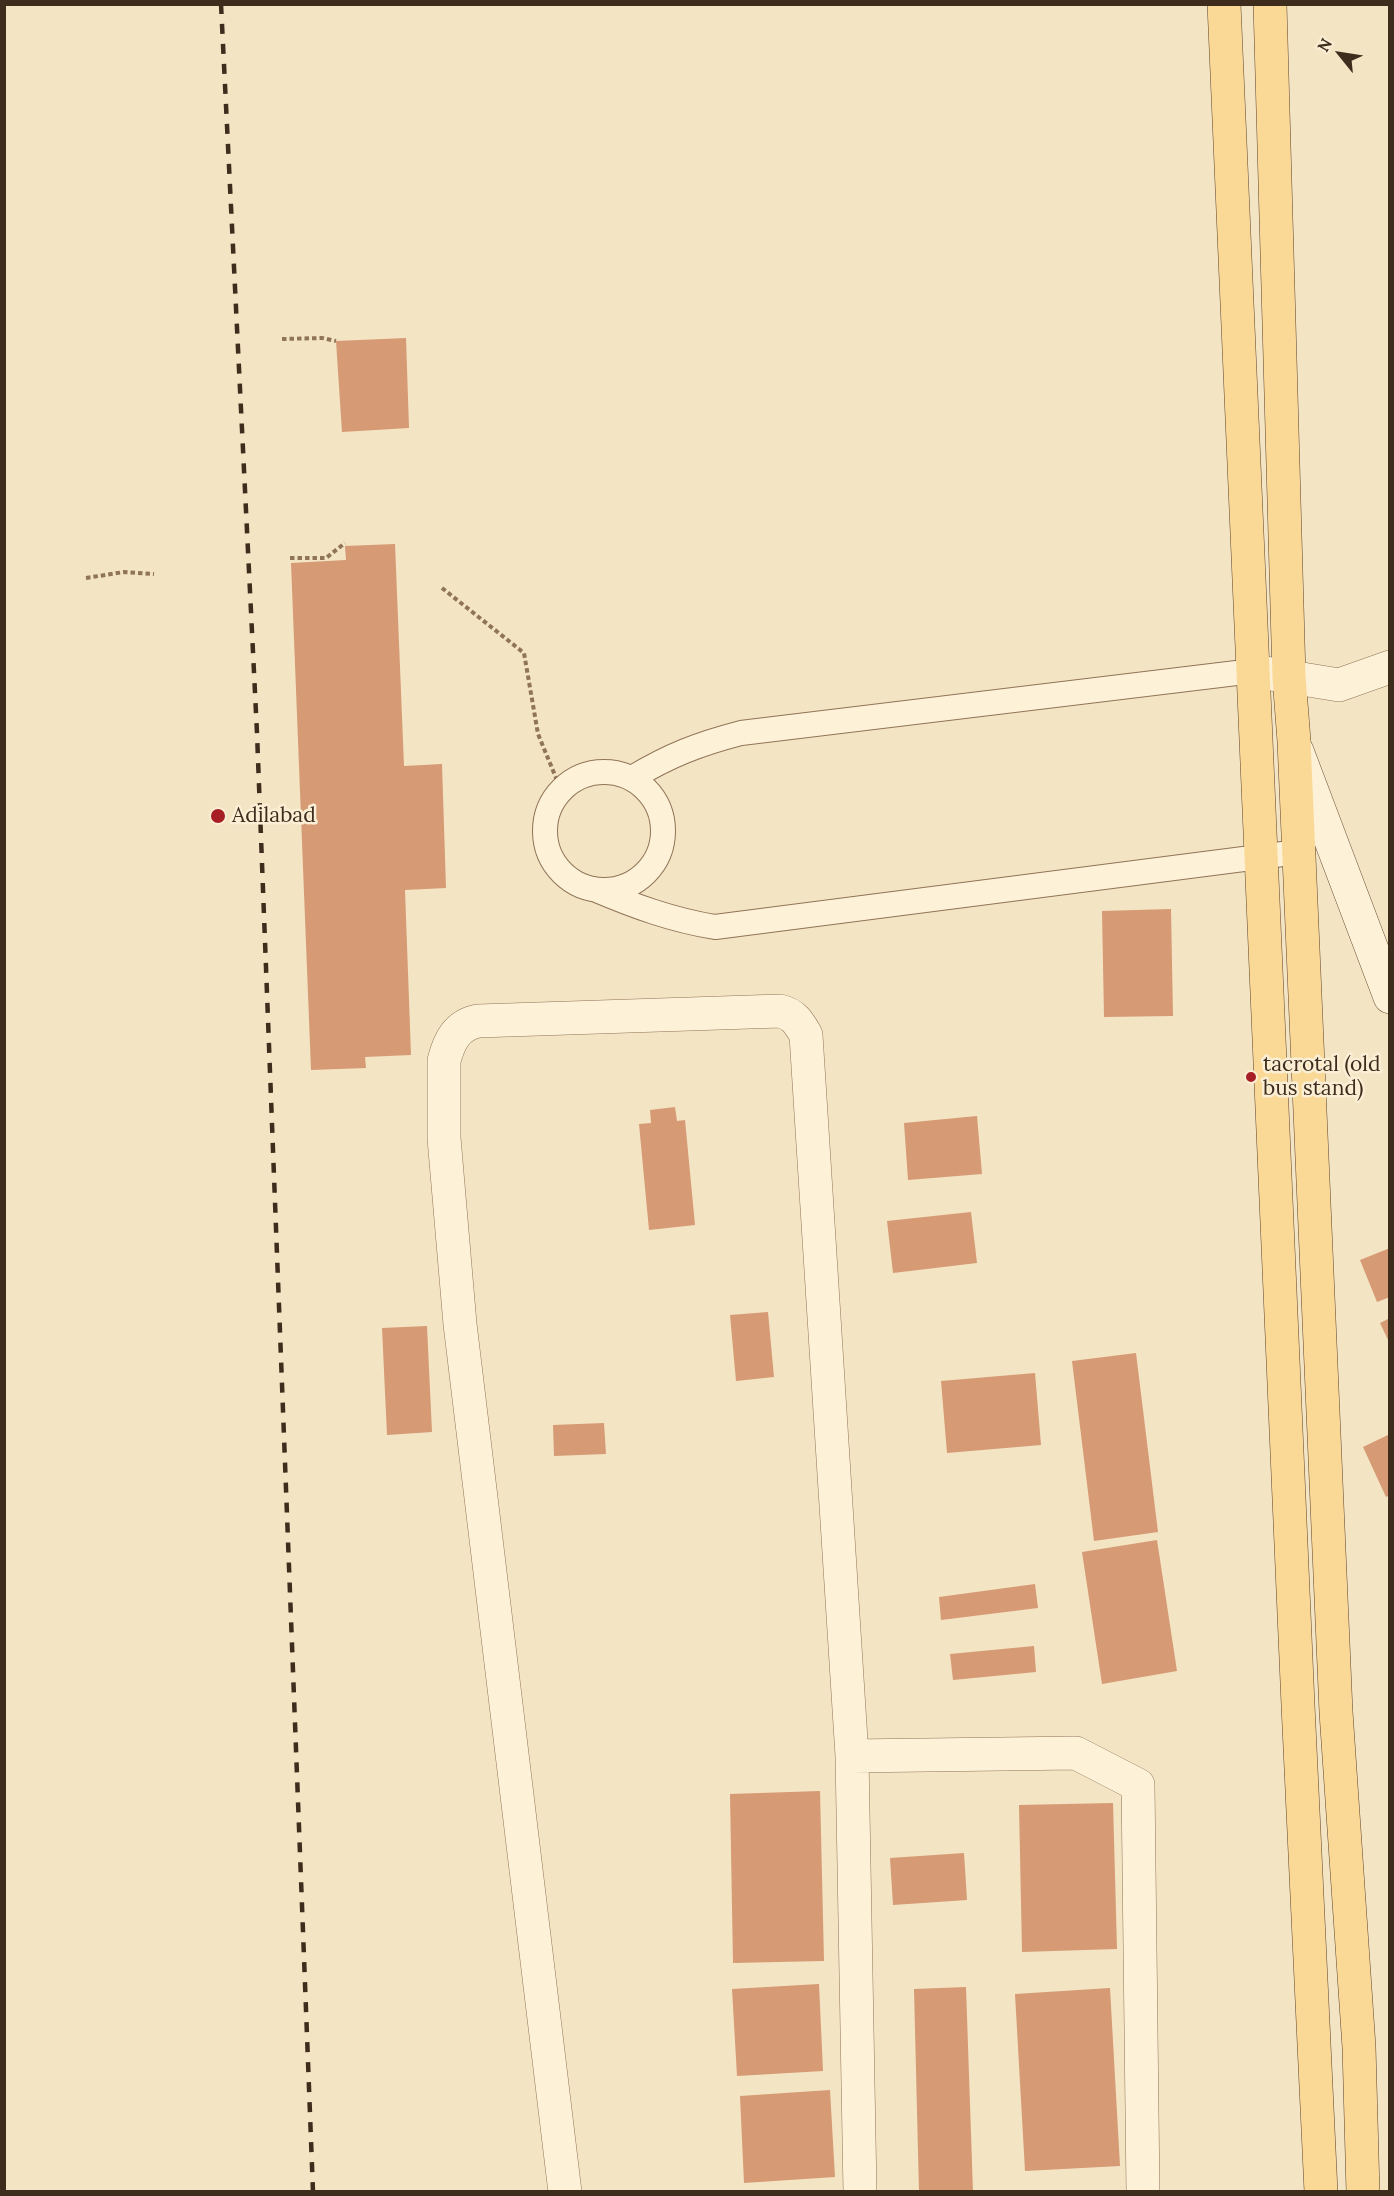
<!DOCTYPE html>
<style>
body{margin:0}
#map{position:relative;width:1394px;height:2196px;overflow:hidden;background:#f3e4c3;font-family:Lora,serif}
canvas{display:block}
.frame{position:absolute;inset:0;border:6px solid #3e2c1d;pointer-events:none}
.north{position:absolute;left:1310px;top:24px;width:60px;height:60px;-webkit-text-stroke:4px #faeed4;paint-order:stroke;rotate:300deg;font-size:16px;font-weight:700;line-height:24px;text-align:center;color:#3e2c1d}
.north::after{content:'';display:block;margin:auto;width:21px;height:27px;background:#3e2c1d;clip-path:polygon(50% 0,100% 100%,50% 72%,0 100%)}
</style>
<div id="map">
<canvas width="1394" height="2196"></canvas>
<div class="frame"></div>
<div class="north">N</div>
</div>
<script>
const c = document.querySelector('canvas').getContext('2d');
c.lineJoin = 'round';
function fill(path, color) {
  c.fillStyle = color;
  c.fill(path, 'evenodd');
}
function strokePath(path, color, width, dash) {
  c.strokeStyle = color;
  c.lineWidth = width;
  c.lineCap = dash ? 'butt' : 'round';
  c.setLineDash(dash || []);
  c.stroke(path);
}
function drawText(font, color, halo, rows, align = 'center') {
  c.font = font + ' Lora,serif';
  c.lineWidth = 5;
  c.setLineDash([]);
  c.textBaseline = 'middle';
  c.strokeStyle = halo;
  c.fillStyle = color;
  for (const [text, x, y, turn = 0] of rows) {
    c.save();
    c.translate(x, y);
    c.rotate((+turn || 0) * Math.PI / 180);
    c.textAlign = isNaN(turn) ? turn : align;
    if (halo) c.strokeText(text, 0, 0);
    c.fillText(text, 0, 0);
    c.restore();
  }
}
const building = new Path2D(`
 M 406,338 L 409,428 L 342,432 L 336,341 Z
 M 395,544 L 404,766 L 442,764 L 446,888 L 405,890 L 411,1055 L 365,1057 L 366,1068 L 311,1070 L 291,563 L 346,560 L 345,546 Z
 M 1171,909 L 1173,1016 L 1104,1017 L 1102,911 Z
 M 675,1107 L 677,1121 L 685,1120 L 695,1225 L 649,1230 L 639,1124 L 651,1123 L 650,1110 Z
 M 977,1116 L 982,1174 L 908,1180 L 904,1123 Z
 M 971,1212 L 977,1263 L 893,1273 L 887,1221 Z
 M 1390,1248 L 1390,1297 L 1377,1302 L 1360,1260 Z
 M 768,1312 L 774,1377 L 736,1381 L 730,1315 Z
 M 1390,1318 L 1390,1344 L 1380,1323 Z
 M 427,1326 L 432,1432 L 387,1435 L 382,1328 Z
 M 1136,1353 L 1158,1532 L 1094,1541 L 1072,1361 Z
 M 1035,1373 L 1041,1445 L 947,1453 L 941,1381 Z
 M 604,1423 L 606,1454 L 554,1456 L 553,1425 Z
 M 1390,1434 L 1390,1495 L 1386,1497 L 1363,1447 Z
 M 1157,1540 L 1177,1671 L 1102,1684 L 1082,1552 Z
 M 1035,1584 L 1038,1608 L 941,1620 L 939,1597 Z
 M 1034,1646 L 1036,1672 L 953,1680 L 950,1654 Z
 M 820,1791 L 824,1961 L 733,1963 L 730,1794 Z
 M 1113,1803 L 1117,1949 L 1022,1952 L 1019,1805 Z
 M 964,1853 L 967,1900 L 893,1905 L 890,1858 Z
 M 819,1984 L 823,2071 L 737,2076 L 732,1989 Z
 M 966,1987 L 973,2192 L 919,2192 L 914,1989 Z
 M 1110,1988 L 1120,2166 L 1025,2171 L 1015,1994 Z
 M 830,2090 L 835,2177 L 744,2183 L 740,2096 Z`);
const path = new Path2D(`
 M 282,339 L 322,338 L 336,341
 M 290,558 L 326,558 L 345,543
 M 86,578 L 124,572 L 154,574
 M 442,588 L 524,653 L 538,734 L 561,790`);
const service = new Path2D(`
 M545 831a59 59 0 1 1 118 0a59 59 0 1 1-118 0Z
 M 632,778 C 670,755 699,744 741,733 L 1253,671
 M 594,889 C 634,906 672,920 715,927 L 1298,852`);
const minor = new Path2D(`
 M 1253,671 L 1339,685 L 1390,667
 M 852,1756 L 1076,1753 L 1138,1785 L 1143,2192
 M 565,2192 L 460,1324 L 444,1138 L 444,1061 C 449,1041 457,1025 478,1021 L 780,1011 C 794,1014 799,1023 806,1035 L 852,1756 L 860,2192`);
const secondary = new Path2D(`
 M 1297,751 L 1390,997`);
const primary = new Path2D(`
 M 1224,4 L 1298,1705 L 1321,2192
 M 1270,4 L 1289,677 L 1294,741 L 1336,1712 L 1359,2047 L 1363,2192`);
const rail = new Path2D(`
 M 221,4 L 257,733 L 313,2192`);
const markers = [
 [218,816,8,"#a71f24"],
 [1251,1077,6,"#a71f24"]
];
const poiNames = [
 ["Adilabad",232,816],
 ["tacrotal (old",1263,1065],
 ["bus stand)",1263,1089]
];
fill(building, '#d69a74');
strokePath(service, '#907457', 26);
strokePath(minor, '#907457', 34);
strokePath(secondary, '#72553a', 34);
strokePath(primary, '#5e422c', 34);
strokePath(path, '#907457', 4, [4.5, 3]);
strokePath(service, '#fdf1d8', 24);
strokePath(minor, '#fdf1d8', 33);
strokePath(secondary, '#fdf1d8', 33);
strokePath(primary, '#fad997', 33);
strokePath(rail, '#3e2c1d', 4.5, [10, 10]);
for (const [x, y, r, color] of markers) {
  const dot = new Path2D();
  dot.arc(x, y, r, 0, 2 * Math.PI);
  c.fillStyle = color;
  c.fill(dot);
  strokePath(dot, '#faeed4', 2);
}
drawText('21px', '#3e2c1d', '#faeed4', poiNames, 'left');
</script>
